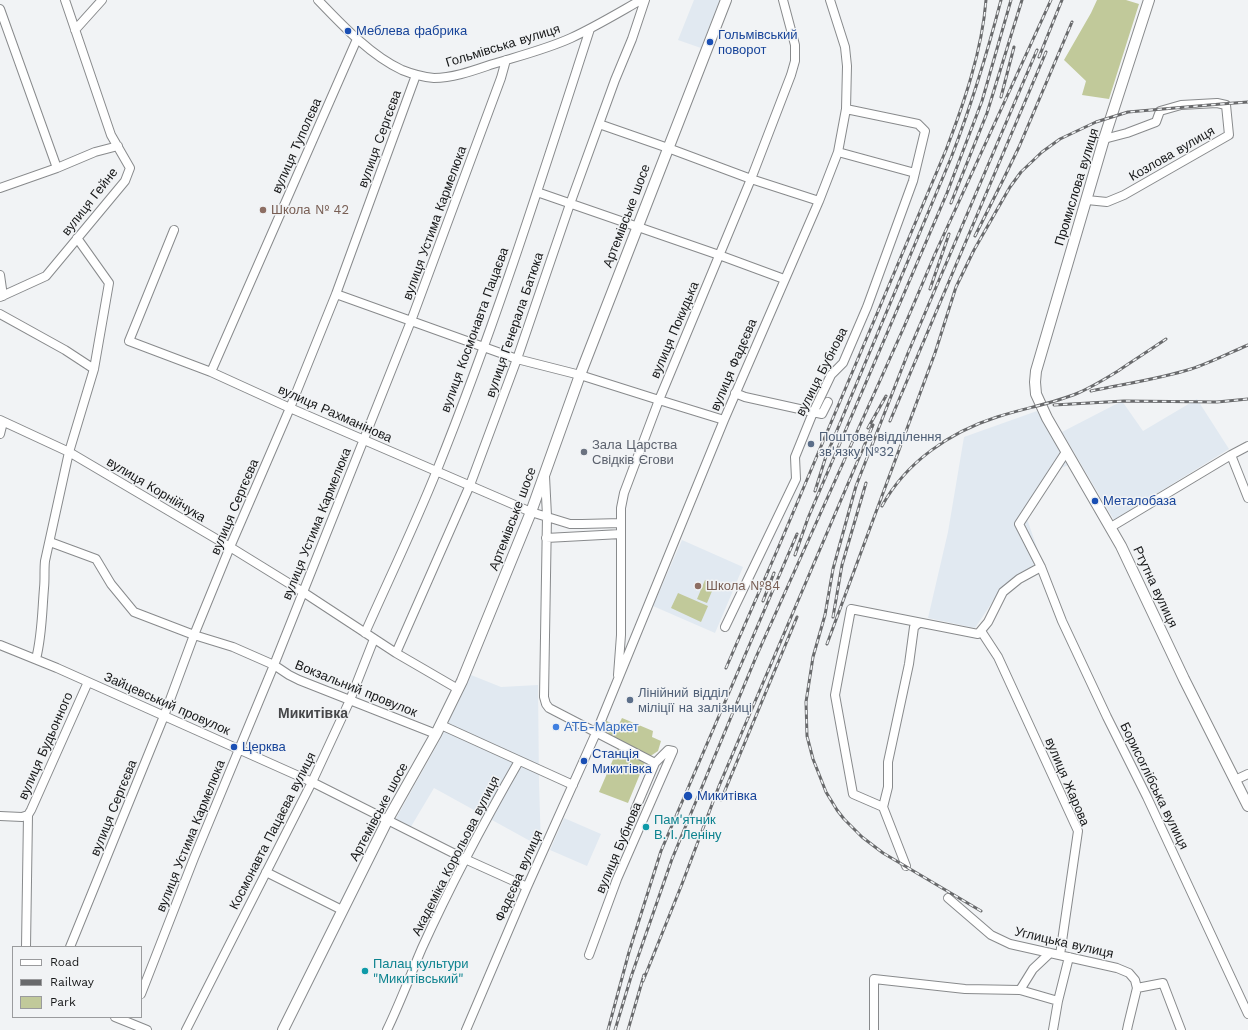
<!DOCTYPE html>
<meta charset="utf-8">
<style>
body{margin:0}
#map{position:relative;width:1248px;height:1030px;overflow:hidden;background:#f1f3f5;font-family:"Work Sans",sans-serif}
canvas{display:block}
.legend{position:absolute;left:12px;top:946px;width:130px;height:72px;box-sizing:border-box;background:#f1f3f5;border:1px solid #9a9b9d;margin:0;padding:5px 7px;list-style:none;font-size:12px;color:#171819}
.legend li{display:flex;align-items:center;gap:8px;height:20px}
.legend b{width:20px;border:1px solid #9a9b9d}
</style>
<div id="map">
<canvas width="1248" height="1030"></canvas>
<ul class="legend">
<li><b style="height:5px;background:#fff"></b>Road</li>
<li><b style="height:5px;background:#696a6c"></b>Railway</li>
<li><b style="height:11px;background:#c1c99a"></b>Park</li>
</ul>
</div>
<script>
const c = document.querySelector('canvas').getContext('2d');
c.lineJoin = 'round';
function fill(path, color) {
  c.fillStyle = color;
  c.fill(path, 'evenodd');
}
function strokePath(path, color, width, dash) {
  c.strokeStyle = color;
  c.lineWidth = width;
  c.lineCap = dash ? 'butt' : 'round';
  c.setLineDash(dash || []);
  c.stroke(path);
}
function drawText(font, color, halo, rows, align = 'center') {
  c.font = font + ' "Work Sans",sans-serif';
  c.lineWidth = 3;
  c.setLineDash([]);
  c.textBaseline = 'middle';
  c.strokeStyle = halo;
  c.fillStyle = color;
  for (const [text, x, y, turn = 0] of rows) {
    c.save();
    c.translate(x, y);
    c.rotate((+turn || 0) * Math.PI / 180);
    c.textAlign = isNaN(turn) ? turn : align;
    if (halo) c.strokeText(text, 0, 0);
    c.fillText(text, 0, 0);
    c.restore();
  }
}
const built = new Path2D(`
 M 694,0 L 720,0 L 701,48 L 678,40 Z
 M 1197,399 L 1229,449 L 1114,520 L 1062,432 L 1122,401 L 1143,431 Z
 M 1037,411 L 1068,465 L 1048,474 L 1027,519 L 1042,562 L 999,592 L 975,628 L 928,618 L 948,532 L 964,437 Z
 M 682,540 L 743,567 L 715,633 L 653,606 Z
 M 471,675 L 501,687 L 538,685 L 539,783 L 541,847 L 434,788 L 409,830 L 394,822 L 442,736 Z
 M 564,818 L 601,834 L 587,866 L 550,850 Z`);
const green = new Path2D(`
 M 1097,0 L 1126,0 L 1139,4 L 1109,99 L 1082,95 L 1086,81 L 1064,60 L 1091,13 Z
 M 705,580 L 715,584 L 707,603 L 697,599 Z
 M 678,593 L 708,606 L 701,622 L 671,608 Z
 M 622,718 L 653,731 L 652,737 L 661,741 L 658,751 L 646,759 L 596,733 L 602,719 L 618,726 Z
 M 618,748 L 645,762 L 628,803 L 599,792 Z`);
const minor = new Path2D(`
 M 318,0 C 341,24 371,56 402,70 C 412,74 423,77 434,78 C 454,78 475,70 493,64 C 519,56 547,49 571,38 C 595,27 618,13 641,0
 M 0,9 L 57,168
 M 75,30 L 102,0
 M 599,124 L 668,148 L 751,179 L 819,201
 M 838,152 L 915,173
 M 0,188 L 57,168 L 95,152 L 118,146
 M 537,192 L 719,255 L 784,279
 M 1087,200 L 1107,202 L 1124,195 L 1229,135 L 1226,105 L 1217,103 L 1181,105 L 1160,111 L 1156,122 L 1127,133 L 1104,139
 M 174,230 L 129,341 L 211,372 L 290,408 L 531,512 L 570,524 L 582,524 L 621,523
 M 0,275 L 3,296
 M 336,294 L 517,359 L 580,375 L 659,400 L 724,420
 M 0,297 L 46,276 L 125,181 L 130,168 L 111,135 L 65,0
 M 0,314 L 65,350 L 94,369
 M 211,372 L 357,39
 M 735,393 L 745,397 L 822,414 L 828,402
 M 0,420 L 69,452 L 230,547 L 303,592 L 396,653 L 458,689
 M 0,434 L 3,422
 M 1066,452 L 1019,524 L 1041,567 L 1062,621 L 1107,717 L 1147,797 L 1248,1014
 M 1231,455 L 1248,498
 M 545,476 L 547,516 L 544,697 L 546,704 L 549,708 L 655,763 L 668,750 L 673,751 L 617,879 L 589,955
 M 1111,527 L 1231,455 L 1248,446
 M 546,538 L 621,534
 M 50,542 L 96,559 L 111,584 L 134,612 L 194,635 L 233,647 L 274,665 L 289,675 L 299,680 L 436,734
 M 725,627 L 796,479 L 795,457 L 812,415 L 831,375 L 843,363 L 867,307 L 913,181 L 925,131 L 918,124 L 846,109
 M 981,631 L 998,657 L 1078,831 L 1060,955
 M 365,633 C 389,579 415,525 437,470 C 495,326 542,177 590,29
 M 0,645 L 57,668 L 312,782 L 465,859 L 527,887
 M 396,653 L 470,485 L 517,359 L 570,204 L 615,80 L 632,39 L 645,0
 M 36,659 C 42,636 42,612 44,588 C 45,579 44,570 45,561 L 69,452 L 94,369 L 109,283 L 77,238
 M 618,675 L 621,635 L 621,508 L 624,493 L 659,400 L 751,179 L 791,75 L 795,61 L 795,45 L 783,0
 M 441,725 L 573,785
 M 1235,780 L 1248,774
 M 883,807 L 888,787 L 888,762 L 909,664 L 914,627 L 919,623
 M 635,810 L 655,763
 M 0,816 L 22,817 L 28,815 L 31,810 L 88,682
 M 906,866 L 883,807 L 853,794 L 835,695 L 851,609 L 978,634 L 988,622 L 1003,592 L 1019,579 L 1041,567
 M 266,872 L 342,910
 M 948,898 L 991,935 L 1010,944 L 1117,968 L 1129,973 L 1135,980 L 1137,988 L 1128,1025 L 1127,1030
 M 26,947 L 28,815
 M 70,947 L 164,716 L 194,635 L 230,547 L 290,408 L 336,294 L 416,75
 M 1137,988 L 1163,983 L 1181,1030
 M 1020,990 L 1033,969 L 1050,953
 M 141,994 L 194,858 L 274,665 L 411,321 L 501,78 L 506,60
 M 115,1017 L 147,1030
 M 186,1030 L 312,782 L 350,700 L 374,639
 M 387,1030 C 400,1003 410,976 422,948 C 451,884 484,822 519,761
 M 466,1030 L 527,887 L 596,733 L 724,420 L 819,201 L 838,152 L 846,109 L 847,66 L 845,47 L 830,0
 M 874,1030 L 874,979 L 965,989 L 1020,990 L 1058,1001
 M 1053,1030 L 1058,1001 L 1069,957`);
const major = new Path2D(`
 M 1149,0 L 1104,139 L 1036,371 L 1035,382 L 1036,394 L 1047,418 L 1121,546 L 1184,679 L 1248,806
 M 283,1030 L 388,819 L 436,734 L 462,681 L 531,512 L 580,375 L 726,0`);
const rail = new Path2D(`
 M 1039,57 L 1062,0
 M 1001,97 L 1014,47
 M 951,203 L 987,113 L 1022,0
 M 975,236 L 1003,180 L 1019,147 L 1072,22
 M 930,289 L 949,234
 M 1091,391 C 1124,384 1159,379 1191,369 C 1210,363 1229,353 1248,345
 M 1054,405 L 1124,401 L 1217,402 L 1248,399
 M 890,421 L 1046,52
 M 868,428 L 886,396
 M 825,459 L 951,158 C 971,106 987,54 1001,0
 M 815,491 L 827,453
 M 882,506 C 906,462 950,432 997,417 C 1024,408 1052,404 1078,393 C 1092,387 1105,379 1118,371 C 1134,360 1150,350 1166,339
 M 795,555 L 808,518 L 947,193 L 982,101 L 1011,0
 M 763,601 L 774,573
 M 833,617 L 842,565 L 866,483
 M 827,644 L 935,353 L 956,287 L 974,250 L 1010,187 L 1021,172 L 1042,152 L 1060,139 L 1096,122 L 1128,112 L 1221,104 L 1248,102
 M 726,668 L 779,546 L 946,150 C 964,103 982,51 986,0
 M 721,800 L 797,617
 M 981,911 L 883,853 L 862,837 L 844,819 L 837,810 L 826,792 L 813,759 L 807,736 L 806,702 L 813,657 L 825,615 L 833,569 L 856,486 L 908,353 L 1037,50
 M 643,981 L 682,884 L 719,786 L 873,425
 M 608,1030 L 629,952 L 661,851 L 797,534
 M 615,1030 L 631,977 L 672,859 L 756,657 L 904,327 L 935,254 L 1051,0
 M 628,1030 L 644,975`);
const markers = [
 [348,31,4,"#1a4fb4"],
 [710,42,4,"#1a4fb4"],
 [263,210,4,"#8d6e63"],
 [811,444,4,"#5c6f8a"],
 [584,452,4,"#6b7280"],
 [1095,501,4,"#1a4fb4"],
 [698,586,4,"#8d6e63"],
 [630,700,4,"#5c6f8a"],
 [556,727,4,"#3f7fe0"],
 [234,747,4,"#1a4fb4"],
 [584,761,4,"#1a4fb4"],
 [688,796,5,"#1a4fb4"],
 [646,827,4,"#0f9aa8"],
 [365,971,4,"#0f9aa8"]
];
const transitNames = [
 ["Меблева фабрика",356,31],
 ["Гольмівський",718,35],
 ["поворот",718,50],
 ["Металобаза",1103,501],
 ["Церква",242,747],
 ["Станція",592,754],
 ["Микитівка",592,769],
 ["Микитівка",697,796]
];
const streetNames = [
 ["Гольмівська вулиця",503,46,-17],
 ["вулиця Сергєєва",380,139,-70],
 ["вулиця Туполєва",297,146,-66],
 ["Козлова вулиця",1172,154,-30],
 ["Промислова вулиця",1077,187,-73],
 ["вулиця Гейне",90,202,-52],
 ["Артемівське шосе",627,216,-69],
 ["вулиця Устима Кармелюка",435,223,-70],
 ["вулиця Генерала Батюка",515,325,-71],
 ["вулиця Космонавта Пацаєва",475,330,-70],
 ["вулиця Покидька",675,330,-67],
 ["вулиця Фадєєва",734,365,-67],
 ["вулиця Бубнова",822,372,-63],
 ["вулиця Рахманінова",335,414,24],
 ["вулиця Корнійчука",156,490,31],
 ["вулиця Сергєєва",235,507,-67],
 ["Артемівське шосе",513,519,-69],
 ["вулиця Устима Кармелюка",317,524,-68],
 ["Ртутна вулиця",1155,587,65],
 ["Вокзальний провулок",356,689,22],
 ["Зайцевський провулок",167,704,24],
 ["вулиця Будьонного",46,746,-66],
 ["вулиця Жарова",1067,782,67],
 ["Борисоглібська вулиця",1154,786,64],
 ["вулиця Сергєєва",114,808,-68],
 ["Артемівське шосе",379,812,-62],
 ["Космонавта Пацаєва вулиця",273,831,-63],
 ["вулиця Устима Кармелюка",191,836,-68],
 ["вулиця Бубнова",619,848,-67],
 ["Академіка Корольова вулиця",456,856,-63],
 ["Фадєєва вулиця",519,876,-66],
 ["Углицька вулиця",1064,943,13]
];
const educationNames = [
 ["Школа № 42",271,210],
 ["Школа №84",706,586]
];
const serviceNames = [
 ["Поштове відділення",819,437],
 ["зв'язку №32",819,452],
 ["Лінійний відділ",638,693],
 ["міліції на залізниці",638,708]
];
const worshipNames = [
 ["Зала Царства",592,445],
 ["Свідків Єгови",592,460]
];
const shopNames = [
 ["АТБ-Маркет",564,727]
];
const cultureNames = [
 ["Пам'ятник",654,820],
 ["В. І. Леніну",654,835],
 ["Палац культури",373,964],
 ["\"Микитівський\"",373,979]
];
const neighbourhoodNames = [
 ["Микитівка",313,714]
];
fill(built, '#e1e9f1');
fill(green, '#c1c99a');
strokePath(minor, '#888a8c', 10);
strokePath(major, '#888a8c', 12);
strokePath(minor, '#fff', 8);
strokePath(major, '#fff', 10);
strokePath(rail, '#696a6c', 3);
strokePath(rail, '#f1f3f5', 1.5, [4.5]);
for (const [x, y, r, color] of markers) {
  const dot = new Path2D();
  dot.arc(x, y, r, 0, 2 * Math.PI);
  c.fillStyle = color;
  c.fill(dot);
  strokePath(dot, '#f1f3f5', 1.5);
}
drawText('13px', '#164399', '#f1f3f5', transitNames, 'left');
drawText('13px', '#171819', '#f1f3f5', streetNames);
drawText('13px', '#785e54', '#f1f3f5', educationNames, 'left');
drawText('13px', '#4e5e75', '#f1f3f5', serviceNames, 'left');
drawText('13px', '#5b616d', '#f1f3f5', worshipNames, 'left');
drawText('13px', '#366cbe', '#f1f3f5', shopNames, 'left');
drawText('13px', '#0d838f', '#f1f3f5', cultureNames, 'left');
drawText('bold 14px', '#464749', '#f1f3f5', neighbourhoodNames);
</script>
